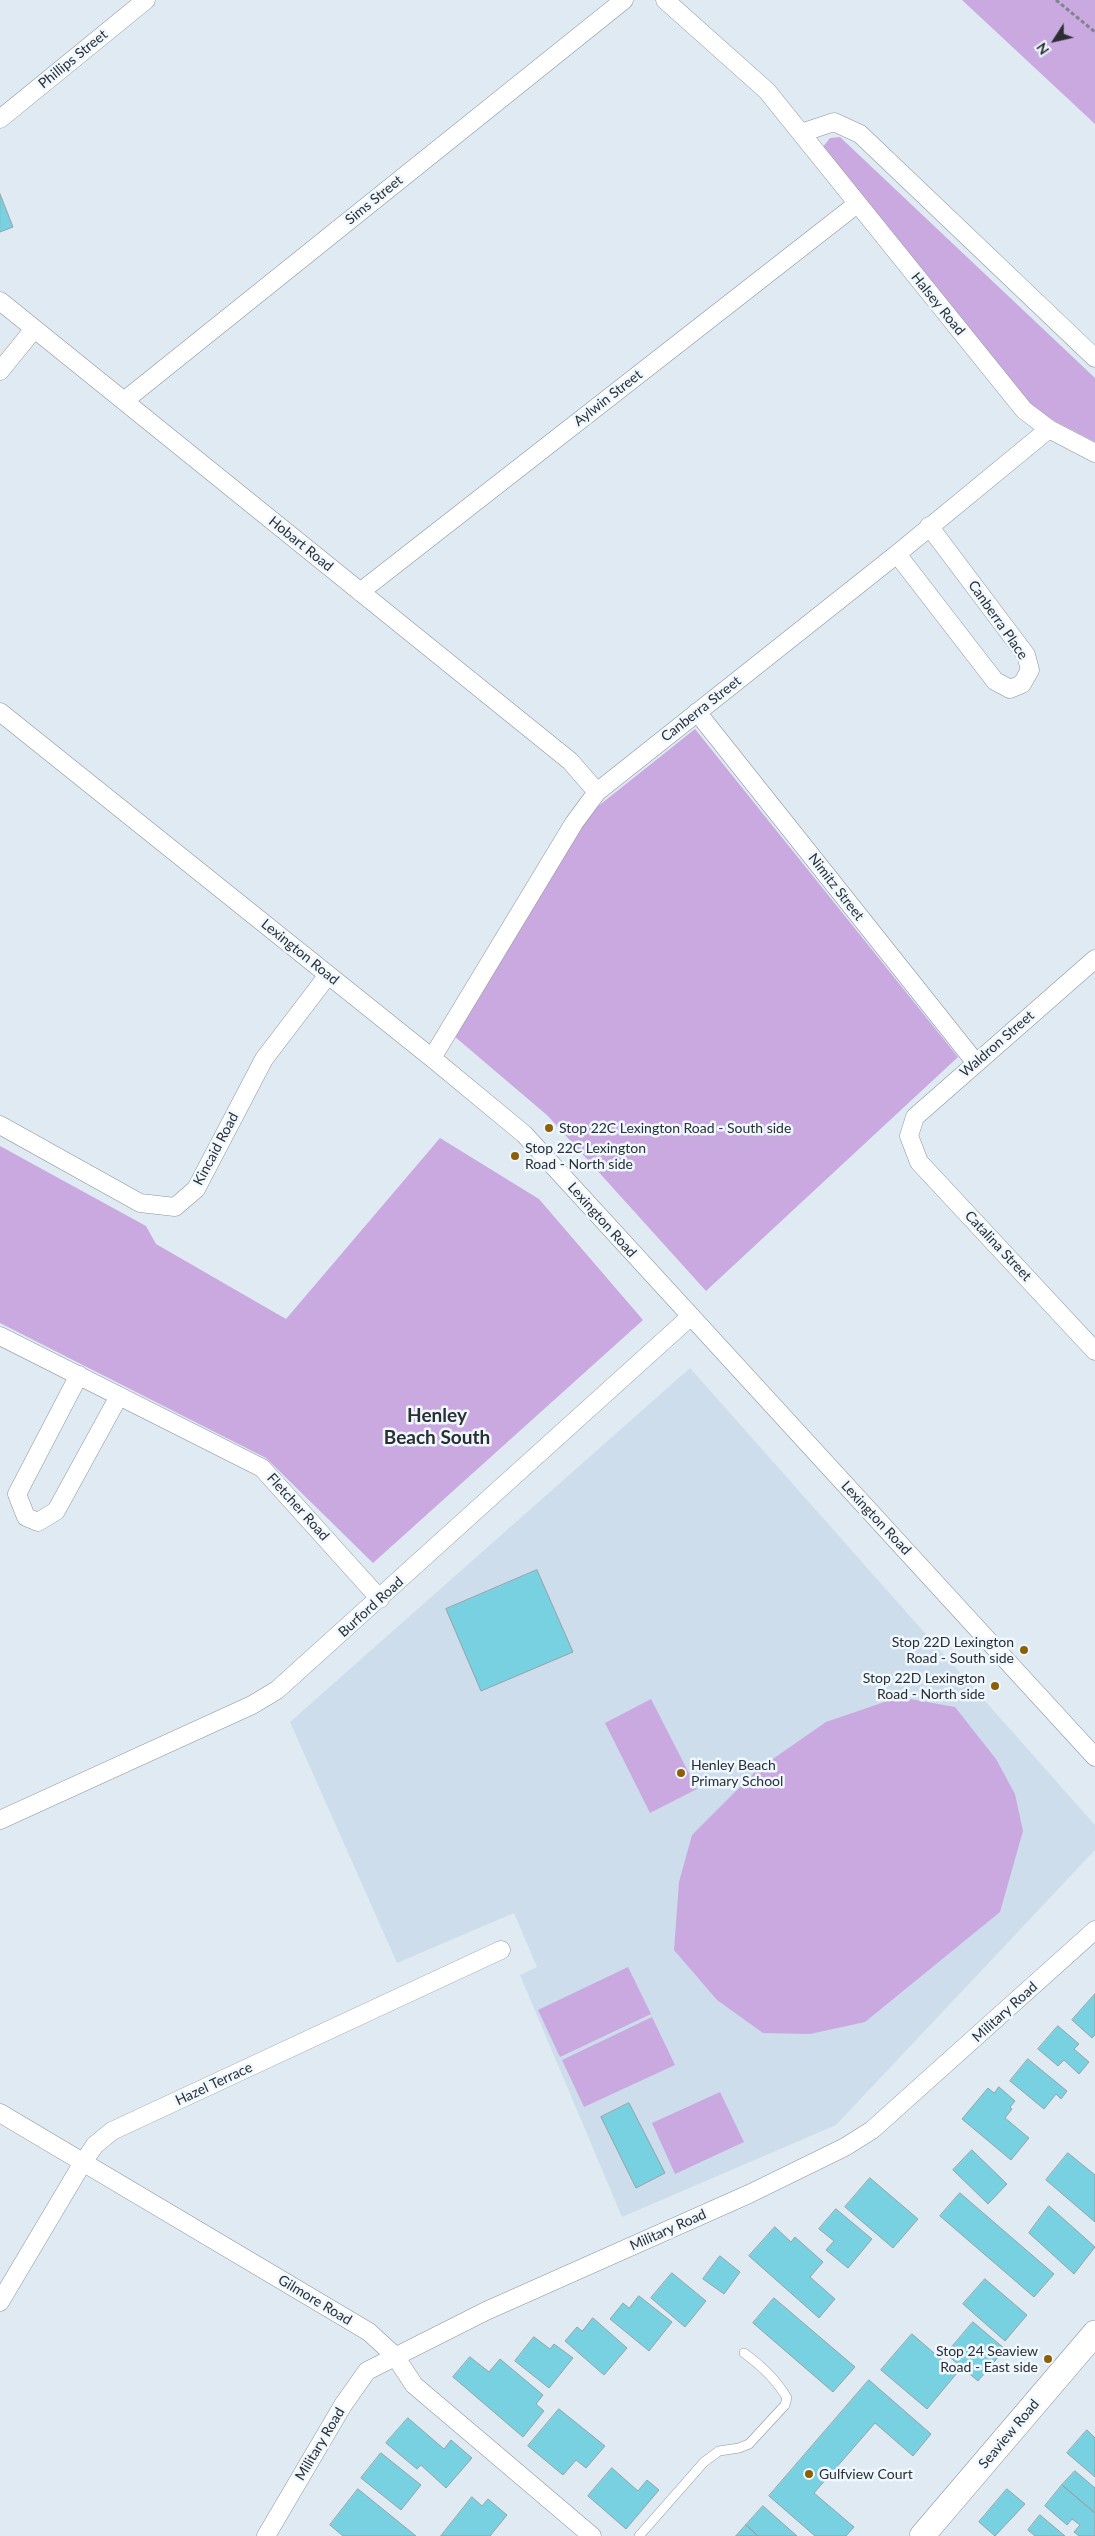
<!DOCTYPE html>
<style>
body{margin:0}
#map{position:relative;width:1095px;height:2536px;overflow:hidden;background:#e0eaf3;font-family:Lato,sans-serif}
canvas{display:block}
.north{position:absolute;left:1030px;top:15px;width:50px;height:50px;-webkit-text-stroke:4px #eff7ff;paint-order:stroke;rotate:235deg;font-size:14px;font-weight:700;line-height:20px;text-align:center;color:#2b2f32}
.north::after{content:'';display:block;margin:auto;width:18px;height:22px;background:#2b2f32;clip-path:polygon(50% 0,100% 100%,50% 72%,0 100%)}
</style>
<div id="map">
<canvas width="1095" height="2536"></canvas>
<div class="north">N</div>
</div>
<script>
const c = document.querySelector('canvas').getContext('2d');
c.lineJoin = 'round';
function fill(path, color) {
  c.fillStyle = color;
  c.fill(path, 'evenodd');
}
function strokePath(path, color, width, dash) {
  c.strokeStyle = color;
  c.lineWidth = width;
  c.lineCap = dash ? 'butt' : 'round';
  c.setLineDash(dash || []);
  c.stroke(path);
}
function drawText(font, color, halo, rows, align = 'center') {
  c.font = font + ' Lato,sans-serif';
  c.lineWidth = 5;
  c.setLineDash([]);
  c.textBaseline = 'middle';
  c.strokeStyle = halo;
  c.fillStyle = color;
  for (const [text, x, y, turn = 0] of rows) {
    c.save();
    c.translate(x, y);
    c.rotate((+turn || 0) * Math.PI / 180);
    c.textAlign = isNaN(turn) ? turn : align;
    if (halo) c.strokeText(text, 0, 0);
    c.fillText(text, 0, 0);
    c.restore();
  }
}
const built = new Path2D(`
 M 690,1368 L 1095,1825 L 1095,1850 L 836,2125 L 622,2217 L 520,1975 L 537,1967 L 514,1913 L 397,1963 L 290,1722 Z`);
const green = new Path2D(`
 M 962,0 L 1095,0 L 1095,124 L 1080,110 Z
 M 840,137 L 1095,378 L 1095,442 L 1047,417 L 1030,405 L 822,148 L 830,138 Z
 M 695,729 L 958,1057 L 706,1291 L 548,1116 L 454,1036 L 592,811 Z
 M 440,1138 L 539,1199 L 643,1320 L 373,1563 L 266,1458 L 0,1323 L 0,1146 L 146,1226 L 156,1244 L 286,1319 Z
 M 899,1697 L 955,1707 L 996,1759 L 1015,1794 L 1023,1831 L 1000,1912 L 865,2022 L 810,2034 L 763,2033 L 717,2000 L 674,1950 L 679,1882 L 692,1835 L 757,1770 L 826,1722 Z
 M 651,1699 L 697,1789 L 650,1813 L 605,1723 Z
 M 628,1967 L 651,2014 L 560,2057 L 538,2010 Z
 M 652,2017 L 675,2065 L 584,2107 L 562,2060 Z
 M 720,2092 L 744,2142 L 675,2174 L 652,2123 Z`);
const building = new Path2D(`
 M 0,194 L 13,227 L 0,232 Z
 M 537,1570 L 573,1652 L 481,1691 L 446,1609 Z
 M 1095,1994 L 1095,2035 L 1092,2038 L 1072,2020 Z
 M 1058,2026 L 1079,2044 L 1074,2049 L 1089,2062 L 1079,2074 L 1064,2060 L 1058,2066 L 1038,2049 Z
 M 1028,2059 L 1067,2091 L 1061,2099 L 1056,2094 L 1044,2109 L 1010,2081 Z
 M 999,2087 L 1015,2101 L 1010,2107 L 1012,2109 L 1005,2118 L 1029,2138 L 1011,2160 L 962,2119 L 988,2088 L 994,2093 Z
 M 629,2103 L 665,2173 L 636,2188 L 601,2117 Z
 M 972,2150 L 1007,2184 L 988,2204 L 953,2170 Z
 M 1068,2153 L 1095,2175 L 1095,2222 L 1046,2180 Z
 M 870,2178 L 918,2219 L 893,2248 L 845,2207 Z
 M 960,2193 L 1054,2274 L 1034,2297 L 940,2216 Z
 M 1049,2206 L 1095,2247 L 1074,2274 L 1029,2233 Z
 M 836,2209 L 872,2239 L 848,2268 L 826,2250 L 834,2241 L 819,2229 Z
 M 775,2227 L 791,2242 L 795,2237 L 823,2262 L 810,2277 L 835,2299 L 819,2318 L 749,2256 Z
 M 720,2256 L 740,2272 L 724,2294 L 703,2279 Z
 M 672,2273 L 706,2301 L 685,2327 L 651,2298 Z
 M 985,2279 L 1027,2315 L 1005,2341 L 963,2304 Z
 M 639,2296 L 672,2322 L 649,2351 L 610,2319 L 623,2303 L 629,2308 Z
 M 774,2298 L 855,2367 L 833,2392 L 753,2323 Z
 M 593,2318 L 627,2348 L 604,2375 L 565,2341 L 577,2327 L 582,2331 Z
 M 973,2322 L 1005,2349 L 978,2381 L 946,2354 Z
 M 912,2334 L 957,2373 L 927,2409 L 881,2370 Z
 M 534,2337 L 550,2349 L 554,2344 L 573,2358 L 549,2388 L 515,2361 Z
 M 470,2357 L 489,2372 L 500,2359 L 543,2395 L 536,2404 L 544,2411 L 523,2437 L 453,2377 Z
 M 869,2380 L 931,2434 L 913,2456 L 875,2423 L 814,2493 L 854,2527 L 846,2536 L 815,2536 L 769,2496 Z
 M 559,2409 L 605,2446 L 586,2468 L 576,2460 L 563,2475 L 528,2446 Z
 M 408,2418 L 444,2449 L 451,2440 L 472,2458 L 446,2488 L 421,2465 L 417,2469 L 386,2443 Z
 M 1087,2430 L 1095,2438 L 1095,2477 L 1067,2453 Z
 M 381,2453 L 421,2485 L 401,2510 L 361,2478 Z
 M 612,2468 L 638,2491 L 647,2480 L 659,2490 L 626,2529 L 588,2496 Z
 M 1075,2471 L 1095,2488 L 1095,2513 L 1062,2485 Z
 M 1062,2485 L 1095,2513 L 1095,2536 L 1079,2536 L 1074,2532 L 1080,2525 L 1072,2519 L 1067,2525 L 1045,2506 Z
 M 358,2489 L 416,2536 L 343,2536 L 330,2525 Z
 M 1007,2489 L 1025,2504 L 995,2536 L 979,2522 Z
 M 472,2497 L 482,2506 L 488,2499 L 507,2515 L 490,2536 L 441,2536 Z
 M 763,2506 L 797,2536 L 758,2536 L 746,2525 Z
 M 1040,2515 L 1065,2536 L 1035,2536 L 1028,2530 Z
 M 746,2525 L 758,2536 L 736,2536 Z`);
const path = new Path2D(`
 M 1056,0 L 1095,32`);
const service = new Path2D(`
 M 639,2536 L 704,2462 L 719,2451 L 739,2448 L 749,2444 L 785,2405 L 787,2398 C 776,2379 762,2366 744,2353`);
const minor = new Path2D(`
 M 665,0 L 767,91 L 1024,410 L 1049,429 L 1095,453
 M 0,119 L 146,0
 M 801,133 L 834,122 L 860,134 L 1095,358
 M 0,301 L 570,761 L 597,792
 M 0,371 L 34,329
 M 124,401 L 624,0
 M 897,554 L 995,681 L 1010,689 L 1022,684 L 1030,670 L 1026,655 L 929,526
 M 360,592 L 857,204
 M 0,712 L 432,1058 L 524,1134 L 1095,1757
 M 697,712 L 976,1063
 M 1095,959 L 915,1117 L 909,1136 L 919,1162 L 1095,1351
 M 432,1058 L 574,823 L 597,792 L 897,554 L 1049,429
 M 0,1125 L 140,1203 L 175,1207 L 196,1189 L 264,1059 L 328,975
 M 0,1336 L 262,1468 L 380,1599
 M 79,1375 L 17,1494 L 26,1517 L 38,1522 L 56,1511 L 119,1396
 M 0,1820 L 252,1705 L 277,1690 L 690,1317
 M 0,2113 L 369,2332 L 395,2356 L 414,2385 L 592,2536
 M 0,2302 L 82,2164 L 95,2145 L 112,2131 L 501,1950
 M 266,2536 L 343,2405 L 367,2371 L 486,2311 L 749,2194 L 845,2147 L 872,2130 L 1095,1930`);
const secondary = new Path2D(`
 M 922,2536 L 1095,2333`);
const markers = [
 [549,1128,5,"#8c6004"],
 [515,1156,5,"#8c6004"],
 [1024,1650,5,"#8c6004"],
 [995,1686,5,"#8c6004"],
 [681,1773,5,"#8c6004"],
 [1048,2359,5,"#8c6004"],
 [809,2474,5,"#8c6004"]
];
const streetNames = [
 ["Phillips Street",73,59,-39],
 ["Sims Street",374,200,-39],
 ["Halsey Road",938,304,51],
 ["Aylwin Street",608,398,-38],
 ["Hobart Road",301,544,39],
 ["Canberra Place",998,620,55],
 ["Canberra Street",701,709,-38],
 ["Nimitz Street",836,887,52],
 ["Lexington Road",300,952,39],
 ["Waldron Street",997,1044,-41],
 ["Kincaid Road",216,1149,-62],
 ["Lexington Road",602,1220,48],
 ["Catalina Street",998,1246,47],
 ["Fletcher Road",298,1507,48],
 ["Lexington Road",876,1518,47],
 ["Burford Road",371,1607,-42],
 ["Military Road",1005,2012,-42],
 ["Hazel Terrace",214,2084,-25],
 ["Military Road",668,2230,-24],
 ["Gilmore Road",315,2300,31],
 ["Seaview Road",1009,2434,-50],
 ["Military Road",320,2444,-59]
];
const poiNames = [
 ["Stop 22C Lexington Road - South side",559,1128],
 ["Stop 22C Lexington",525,1148],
 ["Road - North side",525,1164],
 ["Stop 22D Lexington",1014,1642,"right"],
 ["Road - South side",1014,1658,"right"],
 ["Stop 22D Lexington",985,1678,"right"],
 ["Road - North side",985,1694,"right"],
 ["Henley Beach",691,1765],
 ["Primary School",691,1781],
 ["Stop 24 Seaview",1038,2351,"right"],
 ["Road - East side",1038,2367,"right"],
 ["Gulfview Court",819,2474]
];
const districtNames = [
 ["Henley",437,1416],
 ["Beach South",437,1438]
];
fill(built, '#cdddeb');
fill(green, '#caa9e1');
fill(building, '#77d1e1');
strokePath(building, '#95a3a6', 1);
strokePath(service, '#8b959e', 10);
strokePath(minor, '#8b959e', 19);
strokePath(secondary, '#8b959e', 26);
strokePath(path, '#7e858a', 3, [4, 2.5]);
strokePath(service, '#fff', 9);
strokePath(minor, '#fff', 18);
strokePath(secondary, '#fff', 25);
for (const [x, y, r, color] of markers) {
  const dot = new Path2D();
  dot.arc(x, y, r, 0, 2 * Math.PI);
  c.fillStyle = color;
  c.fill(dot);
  strokePath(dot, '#eff7ff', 2);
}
drawText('14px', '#2b2f32', '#eff7ff', streetNames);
drawText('14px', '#2b2f32', '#eff7ff', poiNames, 'left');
drawText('bold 19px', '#2b2f32', '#eff7ff', districtNames);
</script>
